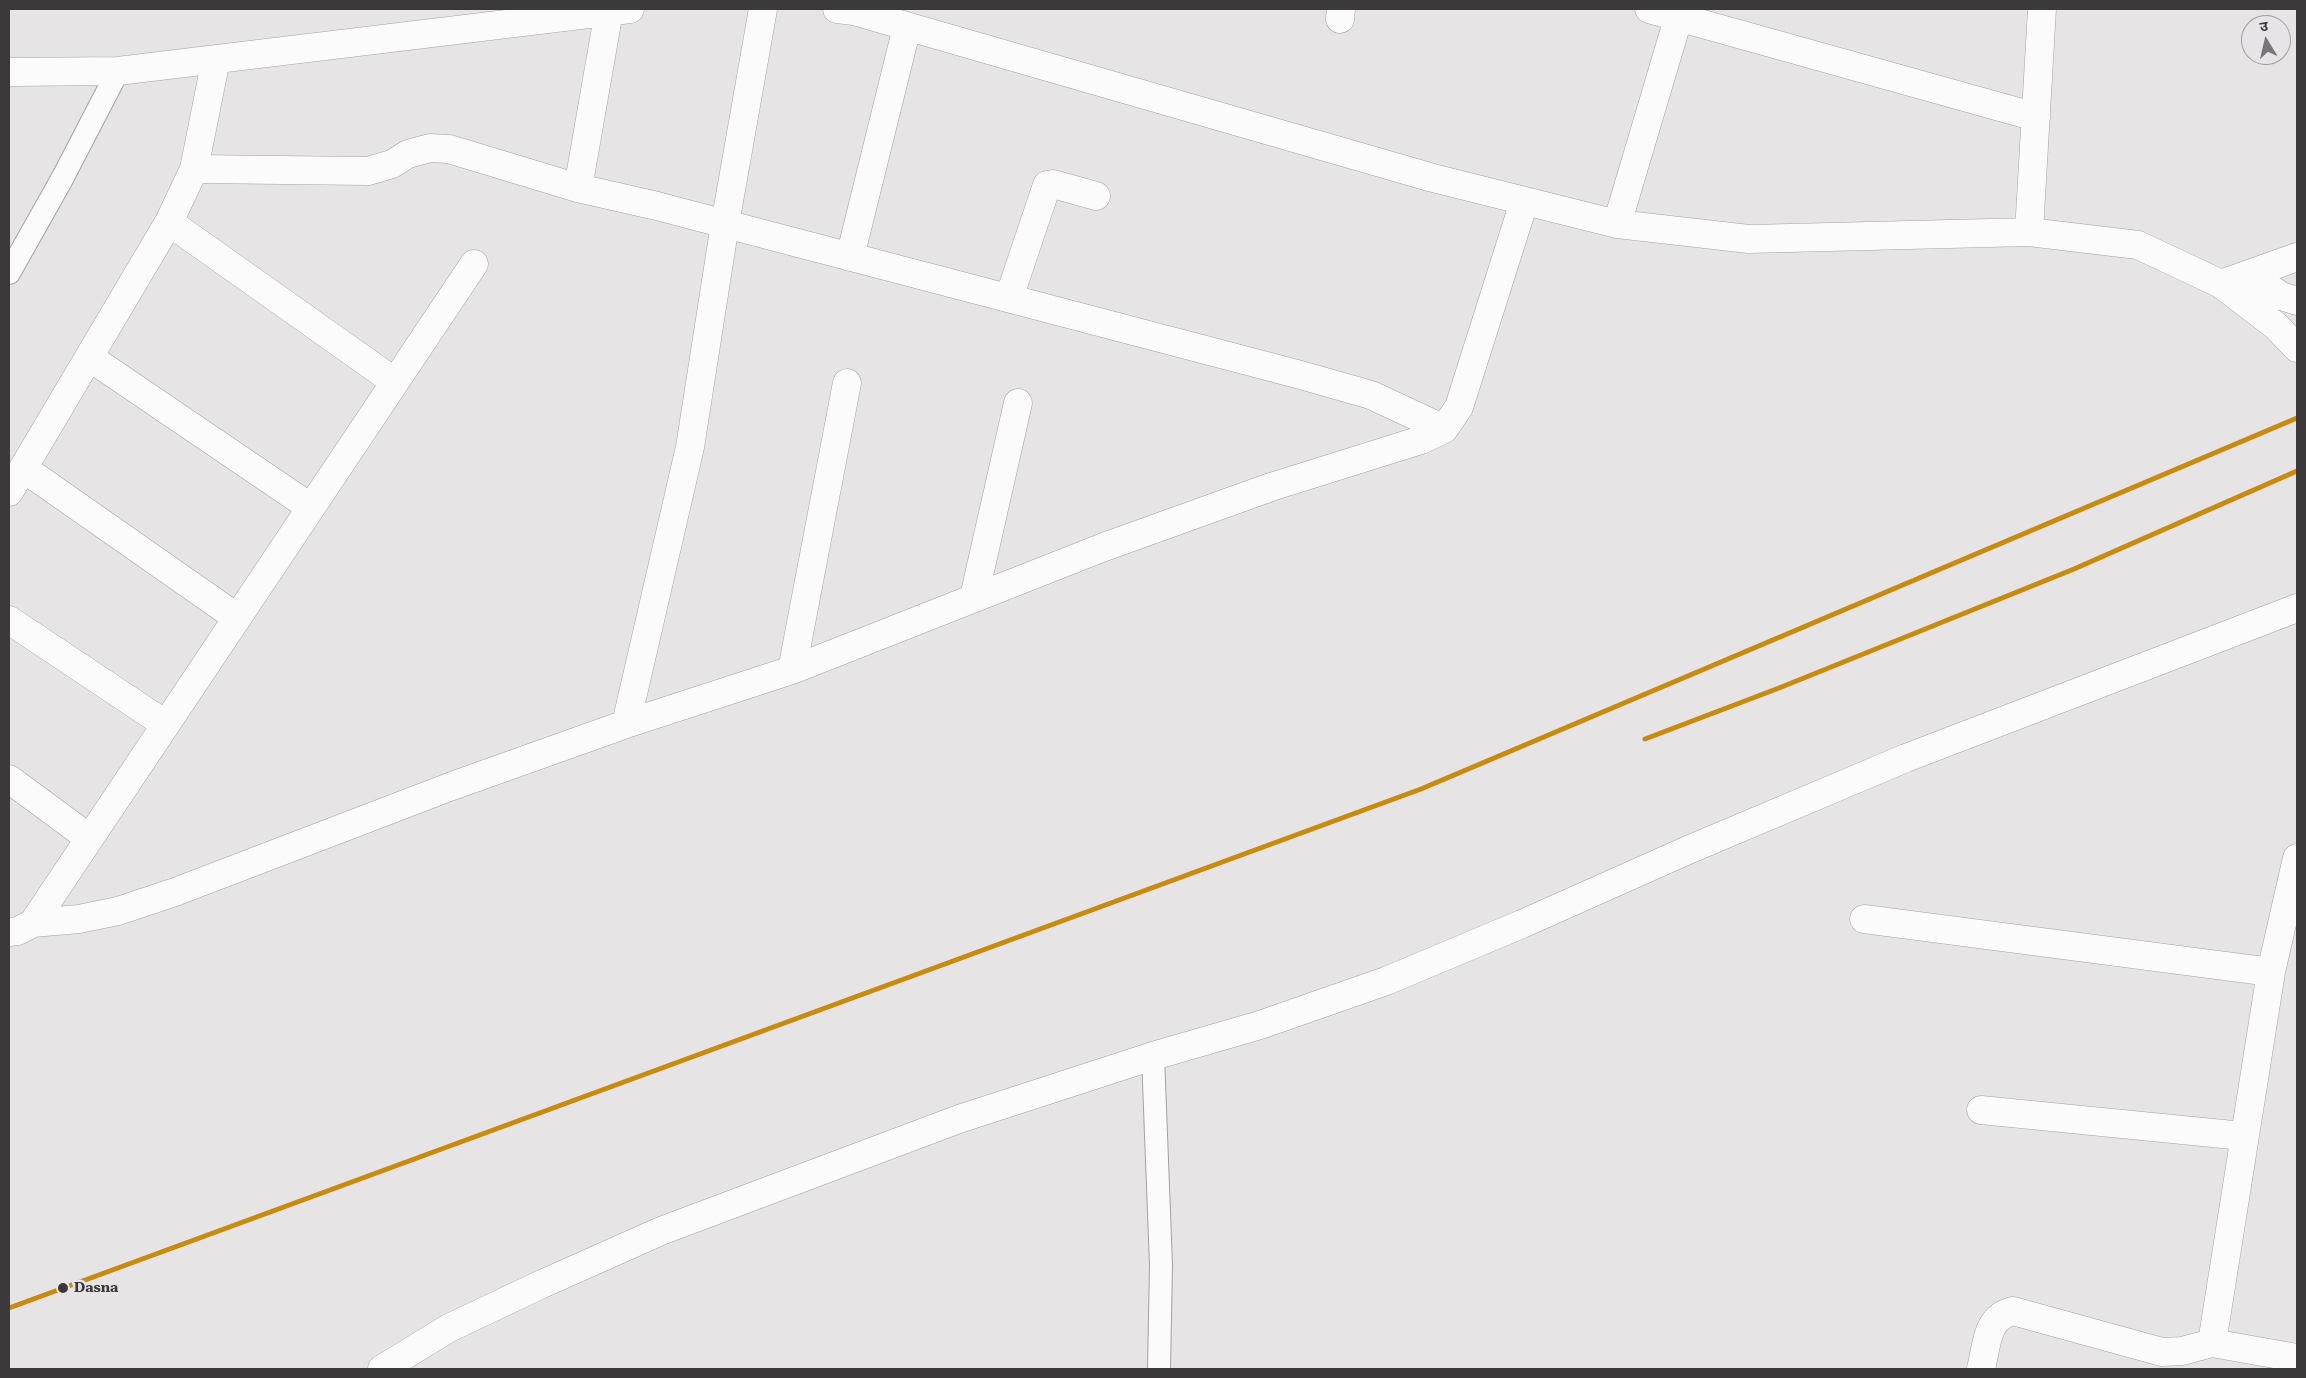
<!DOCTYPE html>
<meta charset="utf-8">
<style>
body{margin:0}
#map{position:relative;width:2306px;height:1378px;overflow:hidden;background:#e7e4e6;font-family:"Roboto Serif","Noto Sans Devanagari",serif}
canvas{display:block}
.frame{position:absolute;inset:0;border:10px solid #3b393a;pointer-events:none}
.north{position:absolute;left:2241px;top:15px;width:50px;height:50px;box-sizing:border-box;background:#e8e3e6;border:1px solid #a39fa1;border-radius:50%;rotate:351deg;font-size:14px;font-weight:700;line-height:20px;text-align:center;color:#3b393a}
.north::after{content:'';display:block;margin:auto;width:18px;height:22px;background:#777576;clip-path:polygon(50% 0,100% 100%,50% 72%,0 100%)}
</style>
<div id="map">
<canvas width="2306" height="1378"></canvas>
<div class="frame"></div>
<div class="north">उ</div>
</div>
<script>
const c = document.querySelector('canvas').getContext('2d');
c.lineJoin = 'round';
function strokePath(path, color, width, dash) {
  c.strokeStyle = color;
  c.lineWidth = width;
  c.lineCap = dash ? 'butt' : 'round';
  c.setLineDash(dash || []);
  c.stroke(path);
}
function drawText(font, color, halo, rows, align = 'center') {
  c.font = font + ' "Roboto Serif",serif';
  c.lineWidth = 5;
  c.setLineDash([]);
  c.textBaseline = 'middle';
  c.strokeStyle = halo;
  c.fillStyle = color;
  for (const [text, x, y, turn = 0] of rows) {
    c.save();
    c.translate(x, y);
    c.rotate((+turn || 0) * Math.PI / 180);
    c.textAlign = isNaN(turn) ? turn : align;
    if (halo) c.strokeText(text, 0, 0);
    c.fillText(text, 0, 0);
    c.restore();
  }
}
const service = new Path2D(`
 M 9,273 L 62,179 L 118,71
 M 1153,1056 L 1161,1265 L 1159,1369`);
const minor = new Path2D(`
 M 837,9 L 854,11 L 1433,178 L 1617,224 L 1749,239 L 2029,232 L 2138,245 L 2221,284 L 2276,326 L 2297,348
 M 1649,9 L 2036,117
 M 1340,19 L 1341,9
 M 9,72 L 118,71 L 630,9
 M 194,169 L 368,171 L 392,164 L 408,154 L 430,148 L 449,149 L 578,188 L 657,206 L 1297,374 L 1371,395 L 1444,429
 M 578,188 L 609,11
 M 169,222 L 395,382
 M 1617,224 L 1681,9
 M 2029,232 L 2042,9
 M 850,257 L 907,27
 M 2249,274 L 2281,296 L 2297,301
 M 2221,284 L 2297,257
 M 1009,298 L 1047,185 L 1053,184 L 1096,196
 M 89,357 L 310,507
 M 23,468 L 236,617
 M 9,492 L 169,222 L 194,169 L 216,59
 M 974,597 L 1018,403
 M 9,620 L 165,724
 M 792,670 L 847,383
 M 626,724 L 690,447 L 725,224 L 763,9
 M 9,779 L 89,838
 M 1864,919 L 2271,972
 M 33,923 L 79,919 L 118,911 L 175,892 L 452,786 L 626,724 L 792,670 L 1104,547 L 1271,487 L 1421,440 L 1444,429 L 1459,407 L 1524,202
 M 9,932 L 18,931 L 33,923 L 474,264
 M 1981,1110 L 2243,1136
 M 2212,1343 L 2271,972 L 2297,858
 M 382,1369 L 449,1328 L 542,1284 L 661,1231 L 959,1119 L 1153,1056 L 1260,1025 L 1386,981 L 1522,924 L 1688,850 L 1906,758 L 2297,608
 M 1981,1369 C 1987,1345 1986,1317 2013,1311 L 2162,1352 L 2182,1351 L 2212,1343 L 2297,1358`);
const rail1 = new Path2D(`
 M 1645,739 L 1779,688 L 2074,569 L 2297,471
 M 9,1308 L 1421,789 L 2297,418`);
const markers = [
 [63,1288,6,"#3b393a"]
];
const stopNames = [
 ["Dasna",74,1288]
];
strokePath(service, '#a3a1a2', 24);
strokePath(minor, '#a3a1a2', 29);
strokePath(service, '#fbfbfb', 22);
strokePath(minor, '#fbfbfb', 28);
strokePath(rail1, '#c88b0e', 5);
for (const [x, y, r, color] of markers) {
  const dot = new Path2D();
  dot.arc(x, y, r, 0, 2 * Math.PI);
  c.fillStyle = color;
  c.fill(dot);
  strokePath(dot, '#e8e3e6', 2);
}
drawText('bold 14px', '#3b393a', '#e8e3e6', stopNames, 'left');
</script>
